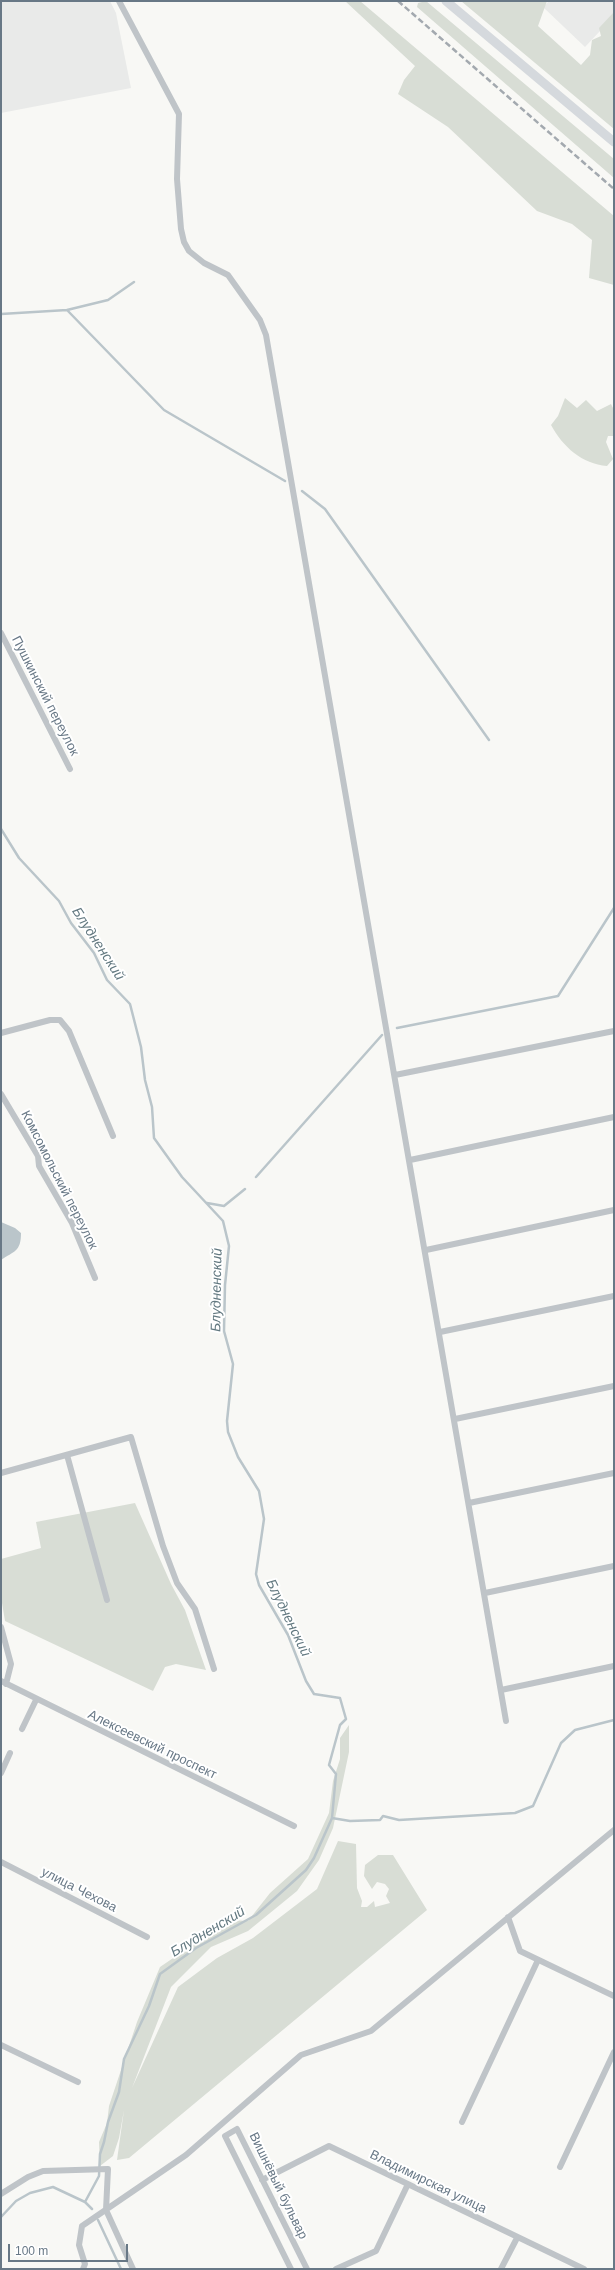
<!DOCTYPE html>
<meta charset="utf-8">
<style>
body{margin:0}
#map{position:relative;width:615px;height:2270px;overflow:hidden;background:#f8f8f5;font-family:Helvetica,sans-serif}
canvas{display:block}
.frame{position:absolute;inset:0;border:2px solid #687886;pointer-events:none}
.scale{position:absolute;left:8px;top:2244px;width:120px;height:18px;box-sizing:border-box;border:2px solid #687886;border-top:0;padding-left:5px;font-size:12px;line-height:14px;white-space:nowrap;color:#687886;-webkit-text-stroke:3px #fff;paint-order:stroke}
</style>
<div id="map">
<canvas width="615" height="2270"></canvas>
<div class="frame"></div>
<div class="scale">100 m</div>
</div>
<script>
const c = document.querySelector('canvas').getContext('2d');
c.lineJoin = 'round';
function fill(path, color) {
  c.fillStyle = color;
  c.fill(path, 'evenodd');
}
function strokePath(path, color, width, dash) {
  c.strokeStyle = color;
  c.lineWidth = width;
  c.lineCap = dash ? 'butt' : 'round';
  c.setLineDash(dash || []);
  c.stroke(path);
}
function drawText(font, color, halo, rows, align = 'center') {
  c.font = font + ' Helvetica,sans-serif';
  c.lineWidth = 4;
  c.setLineDash([]);
  c.textBaseline = 'middle';
  c.strokeStyle = halo;
  c.fillStyle = color;
  for (const [text, x, y, turn = 0] of rows) {
    c.save();
    c.translate(x, y);
    c.rotate((+turn || 0) * Math.PI / 180);
    c.textAlign = isNaN(turn) ? turn : align;
    if (halo) c.strokeText(text, 0, 0);
    c.fillText(text, 0, 0);
    c.restore();
  }
}
const built = new Path2D(`
 M 1,1 L 110,1 L 116,13 L 131,88 L 1,113 Z
 M 549,1 L 614,1 L 614,16 L 585,47 L 543,7 Z`);
const green = new Path2D(`
 M 345,1 L 360,1 L 614,216 L 614,285 L 589,278 L 592,240 L 572,224 L 537,211 L 448,127 L 398,94 L 404,80 L 415,66 Z
 M 426,1 L 614,159 L 614,178 L 417,7 L 418,3 Z
 M 461,1 L 547,1 L 538,26 L 581,65 L 590,55 L 592,40 L 601,36 L 599,28 L 614,12 L 614,129 Z
 M 565,398 L 577,408 L 586,400 L 597,411 L 611,404 L 614,410 L 614,436 L 608,436 L 606,442 L 613,459 L 607,466 C 582,464 563,447 551,425 L 558,416 Z
 M 135,1503 L 171,1584 L 185,1610 L 206,1670 L 176,1664 L 165,1667 L 153,1691 L 5,1621 L 1,1597 L 1,1559 L 41,1548 L 36,1522 Z
 M 349,1725 L 349,1752 L 333,1828 L 319,1860 L 297,1891 L 248,1931 L 211,1947 L 171,1987 L 132,2088 L 178,1987 L 217,1958 L 253,1938 L 317,1889 L 338,1841 L 356,1844 L 357,1888 L 362,1901 L 361,1907 L 367,1907 L 374,1901 L 375,1907 L 390,1903 L 386,1896 L 389,1889 L 385,1884 L 377,1882 L 372,1889 L 364,1876 L 365,1865 L 378,1855 L 393,1855 L 427,1910 L 129,2158 L 117,2160 L 124,2110 L 119,2138 L 113,2156 L 100,2166 L 99,2142 L 107,2123 L 109,2106 L 137,2022 L 160,1967 L 229,1920 L 248,1921 L 270,1893 L 308,1859 L 329,1813 L 333,1781 L 340,1759 L 340,1738 Z`);
const water = new Path2D(`
 M 1,1222 L 15,1228 L 21,1233 C 21,1252 14,1251 1,1260 Z`);
const stream = new Path2D(`
 M 67,310 L 108,300 L 134,282
 M 1,314 L 67,310 L 164,410 L 285,481
 M 302,491 L 325,509 L 489,740
 M 1,829 L 19,858 L 59,901 L 71,923 L 94,953 L 107,980 L 130,1004 L 141,1047 L 145,1080 L 152,1107 L 154,1138 L 182,1177 L 223,1221 L 229,1246 L 225,1285 L 224,1331 L 233,1364 L 227,1421 L 228,1432 L 238,1457 L 259,1491 L 264,1519 L 256,1574 L 259,1585 L 288,1635 L 306,1681 L 314,1694 L 340,1698 L 346,1719 L 340,1725 L 329,1765 L 336,1774 L 332,1818 L 314,1858 L 306,1870 L 256,1915 L 196,1948 L 160,1974 L 149,2006 L 124,2059 L 119,2092 L 108,2122 L 104,2142 L 100,2154 L 99,2176 L 85,2202 L 53,2187 L 30,2193 L 16,2201 L 1,2217
 M 397,1028 L 558,996 L 614,908
 M 256,1177 L 382,1035
 M 207,1203 L 224,1206 L 245,1189
 M 332,1818 L 350,1821 L 380,1820 L 383,1816 L 399,1820 L 515,1813 L 533,1806 L 561,1743 L 575,1730 L 614,1720
 M 85,2202 L 92,2209
 M 98,2220 L 121,2269`);
const street = new Path2D(`
 M 119,1 L 179,114 L 177,179 L 181,229 L 184,242 L 189,251 L 204,263 L 228,275 L 260,320 L 266,335 L 506,1721
 M 1,633 L 70,769
 M 1,1033 L 50,1020 L 60,1020 L 69,1031 L 113,1136
 M 395,1075 L 614,1031
 M 1,1094 L 38,1156 L 39,1166 L 72,1223 L 95,1278
 M 410,1160 L 614,1117
 M 426,1250 L 614,1210
 M 440,1332 L 614,1296
 M 455,1419 L 614,1386
 M 67,1455 L 107,1600
 M 1,1473 L 131,1437 L 163,1546 L 177,1583 L 195,1609 L 214,1669
 M 469,1503 L 614,1473
 M 485,1593 L 614,1566
 M 1,1627 L 11,1664 L 6,1684
 M 1,1681 L 294,1826
 M 501,1690 L 614,1666
 M 22,1729 L 36,1700
 M 1,1773 L 10,1753
 M 1,1862 L 147,1937
 M 508,1917 L 520,1951 L 614,1996
 M 1,2045 L 78,2082
 M 462,2122 L 538,1960
 M 560,2167 L 614,2052
 M 262,2180 L 329,2146 L 584,2269
 M 1,2194 L 28,2177 L 43,2171 L 108,2169 L 106,2210 L 133,2269
 M 83,2269 L 85,2264 L 79,2245 L 82,2226 L 186,2155 L 301,2055 L 371,2031 L 614,1830
 M 291,2269 L 225,2136 L 237,2129 L 307,2269
 M 336,2269 L 376,2251 L 408,2184
 M 501,2269 L 517,2238`);
const secondary = new Path2D(`
 M 446,1 L 614,142`);
const rail = new Path2D(`
 M 398,1 L 614,189`);
const streetNames = [
 ["Пушкинский переулок",45,696,63],
 ["Комсомольский переулок",59,1180,63],
 ["Алексеевский проспект",152,1745,26],
 ["улица Чехова",79,1890,27],
 ["Владимирская улица",428,2182,26],
 ["Вишнёвый бульвар",278,2186,64]
];
const waterNames = [
 ["Блудненский",98,944,57],
 ["Блудненский",217,1290,-89],
 ["Блудненский",288,1618,64],
 ["Блудненский",208,1932,-31]
];
fill(built, '#e9eae9');
fill(green, '#d8ddd5');
fill(water, '#bac5ca');
strokePath(stream, '#bac5ca', 2.5);
strokePath(street, '#bfc4c8', 6);
strokePath(secondary, '#d5d9dd', 9);
strokePath(rail, '#a3a9af', 2.5, [6, 3]);
drawText('13px', '#687886', '#fff', streetNames);
drawText('italic 14px', '#637981', '#fff', waterNames);
</script>
